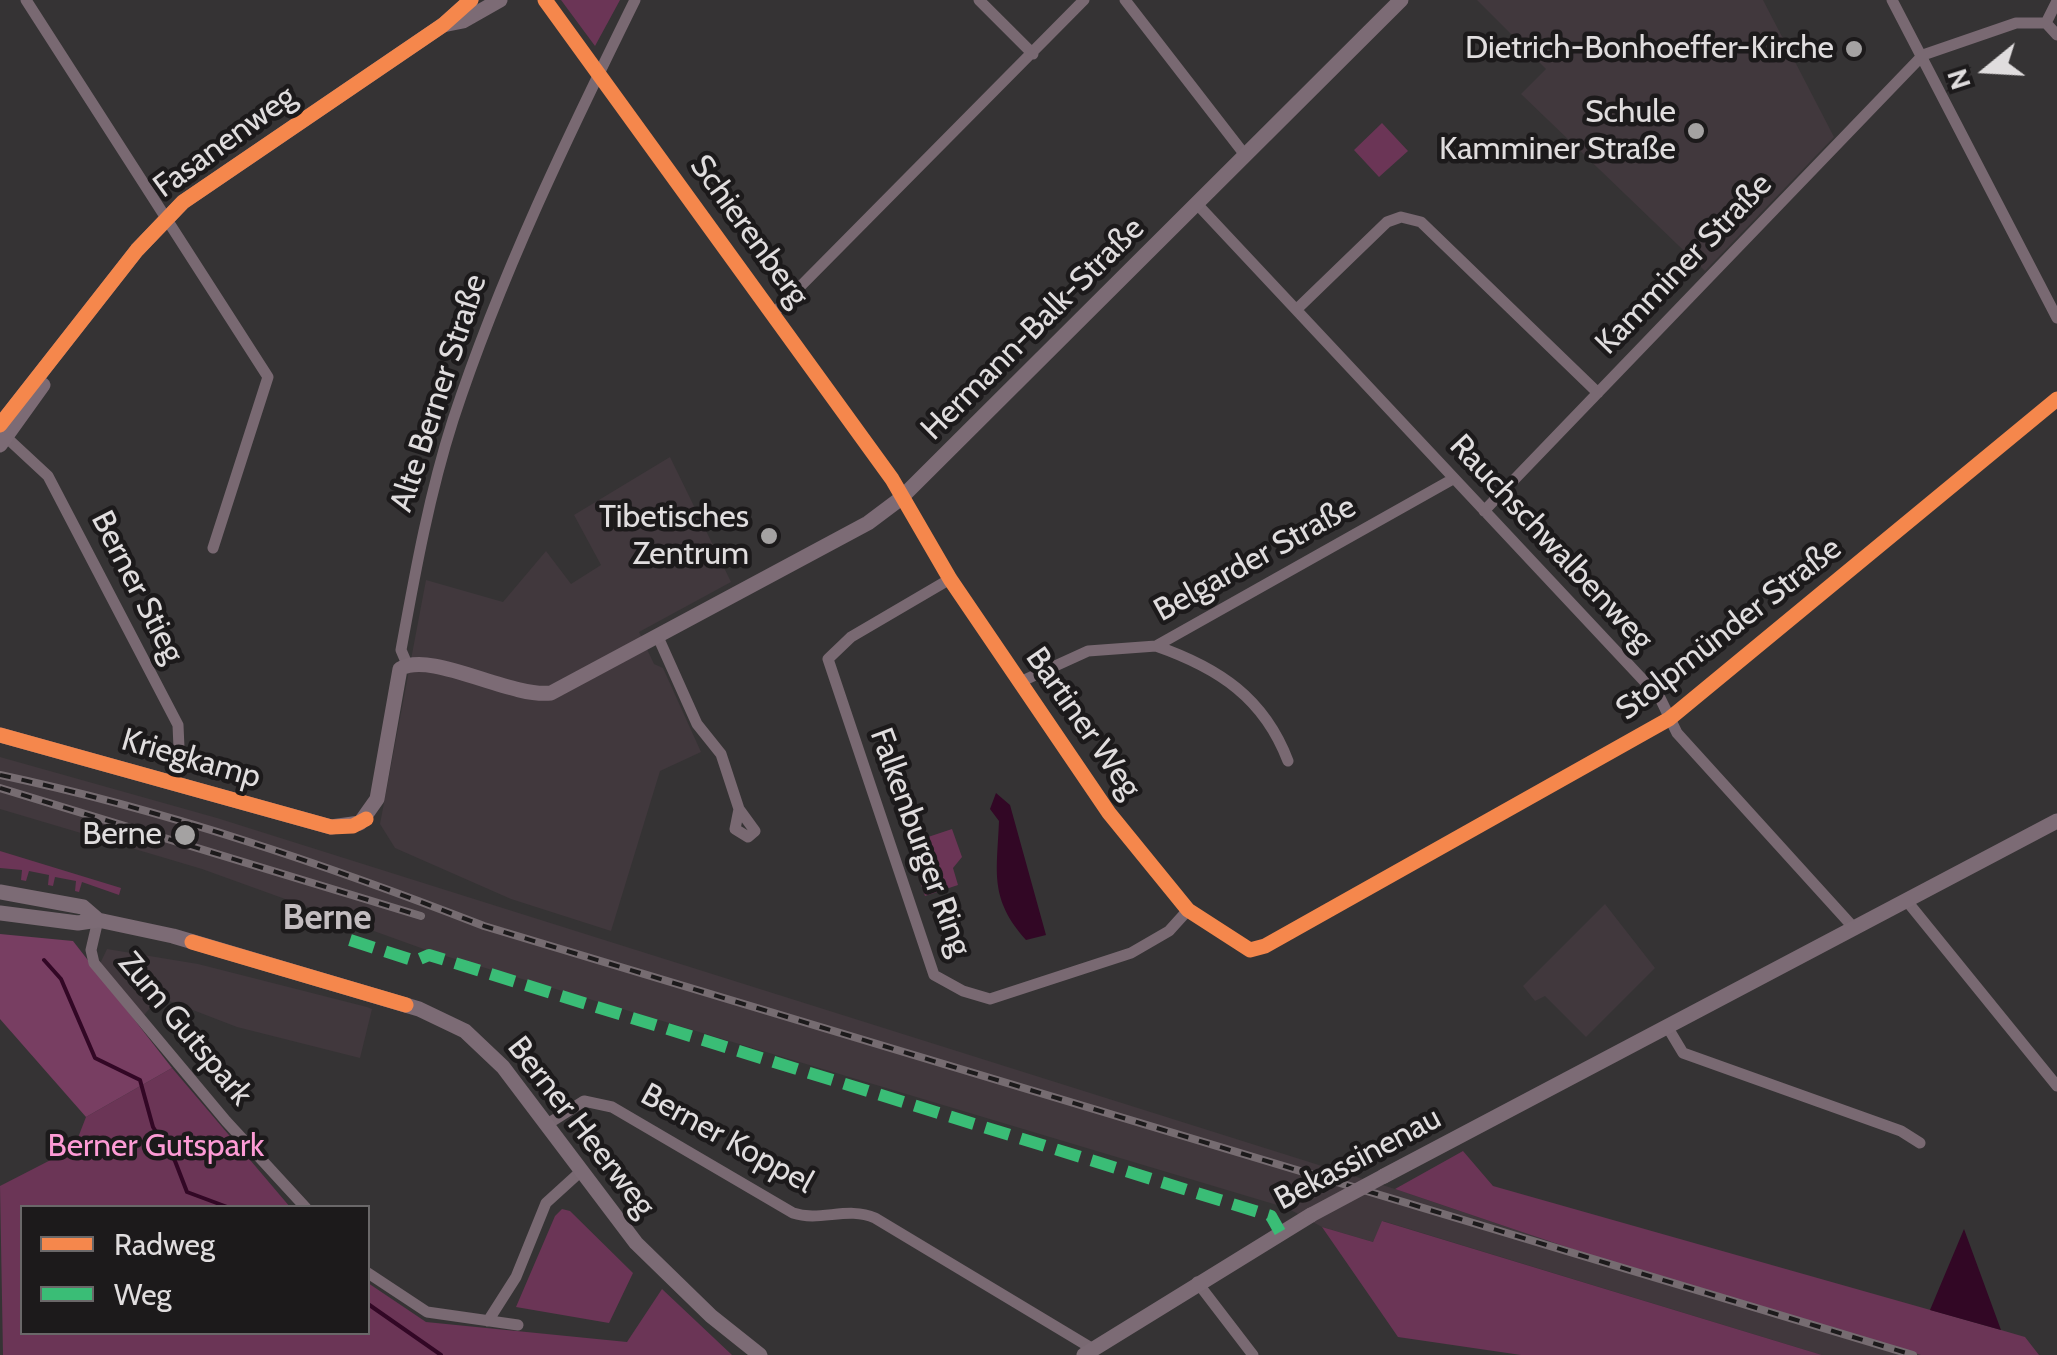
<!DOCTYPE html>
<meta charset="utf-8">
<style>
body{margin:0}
#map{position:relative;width:2057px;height:1355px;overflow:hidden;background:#353334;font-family:Cabin,sans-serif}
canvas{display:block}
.legend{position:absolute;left:20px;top:1205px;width:350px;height:130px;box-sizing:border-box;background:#1c1a1b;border:2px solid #6a6869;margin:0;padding:12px 18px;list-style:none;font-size:30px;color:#e0ddde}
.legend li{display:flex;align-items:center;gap:20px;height:50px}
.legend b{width:50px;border:2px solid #6a6869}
.north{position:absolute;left:1937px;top:20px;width:100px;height:100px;-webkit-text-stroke:8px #1c1a1b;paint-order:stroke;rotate:252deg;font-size:28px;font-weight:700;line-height:40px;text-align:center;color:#e0ddde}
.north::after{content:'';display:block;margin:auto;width:35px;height:45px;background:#e0ddde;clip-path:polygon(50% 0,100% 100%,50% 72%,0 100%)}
</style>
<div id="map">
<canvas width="2057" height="1355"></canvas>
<ul class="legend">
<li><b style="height:12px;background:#f5874c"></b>Radweg</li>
<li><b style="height:12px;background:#3abd76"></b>Weg</li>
</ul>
<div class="north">N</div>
</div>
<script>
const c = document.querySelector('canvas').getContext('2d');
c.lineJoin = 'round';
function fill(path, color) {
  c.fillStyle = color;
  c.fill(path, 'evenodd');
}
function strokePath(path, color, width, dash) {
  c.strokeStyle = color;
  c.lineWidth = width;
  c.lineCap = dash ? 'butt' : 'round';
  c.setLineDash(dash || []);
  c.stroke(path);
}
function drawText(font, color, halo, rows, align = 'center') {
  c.font = font + ' Cabin,sans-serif';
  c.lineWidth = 9;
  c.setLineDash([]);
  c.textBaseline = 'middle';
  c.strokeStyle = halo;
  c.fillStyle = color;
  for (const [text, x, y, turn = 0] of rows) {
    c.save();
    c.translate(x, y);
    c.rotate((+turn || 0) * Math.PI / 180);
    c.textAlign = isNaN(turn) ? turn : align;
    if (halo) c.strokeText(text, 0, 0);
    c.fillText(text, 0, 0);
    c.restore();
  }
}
const built = new Path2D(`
 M 1477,0 L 1763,0 L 1834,137 L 1705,271 L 1521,94 L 1546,69 Z
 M 670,457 L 731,582 L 639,632 L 654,664 L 663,668 L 701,752 L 660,771 L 611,931 L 511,899 L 395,848 L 380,824 L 426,580 L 503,602 L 546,551 L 571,584 L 601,565 L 574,515 Z
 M 0,757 L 217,818 L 1395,1189 L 1593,1256 L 1921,1355 L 1822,1355 L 1383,1221 L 1373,1242 L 1322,1227 L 1287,1208 L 432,952 L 202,869 L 0,809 Z
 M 1605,904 L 1655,968 L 1586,1037 L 1545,996 L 1535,1001 L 1523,986 Z
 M 107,949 L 198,964 L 367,1007 L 372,1009 L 360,1058 L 237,1027 L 159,997 L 136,1025 L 95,974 Z`);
const green = new Path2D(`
 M 561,0 L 620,0 L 595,46 Z
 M 1382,123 L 1408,151 L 1379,177 L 1354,150 Z
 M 952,829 L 962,857 L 953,868 L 958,885 L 925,896 L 907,844 Z
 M 0,851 L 121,888 L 119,895 L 82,882 L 79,892 L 75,891 L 76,881 L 55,877 L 53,886 L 48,885 L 49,875 L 29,871 L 26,881 L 21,880 L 22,870 L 0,868 Z
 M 172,1068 L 290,1207 L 22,1208 L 22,1332 L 368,1332 L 368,1283 L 426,1322 L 627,1342 L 662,1289 L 732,1355 L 3,1355 L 0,1186 L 74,1148 L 86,1117 Z
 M 1463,1151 L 1493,1186 L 2001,1330 L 2025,1337 L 2039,1355 L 1921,1355 L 1593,1256 L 1395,1189 Z
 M 562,1209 L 570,1211 L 633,1273 L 609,1323 L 516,1307 L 555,1216 Z
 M 1382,1221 L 1822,1355 L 1521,1355 L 1398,1337 L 1322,1227 L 1373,1242 Z`);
const forest = new Path2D(`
 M 0,934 L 73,941 L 172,1068 L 86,1117 L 0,1019 Z`);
const water = new Path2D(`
 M 996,793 L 1010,805 L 1046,935 L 1026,940 C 989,898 997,873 999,821 L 990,809 Z
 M 1964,1229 L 2001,1330 L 1930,1310 Z`);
const stream = new Path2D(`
 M 44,960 L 61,979 L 95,1058 L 140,1080 L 153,1127 L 175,1161 L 187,1192 L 230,1208
 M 368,1304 L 441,1355`);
const street = new Path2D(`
 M 26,0 L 268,377 L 213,548
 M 545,0 L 892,479 L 950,579 L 1109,813 L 1188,910 L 1250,950 L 1265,946 L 1669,719 L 2057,399
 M 979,0 L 1033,54
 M 1125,0 L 1245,155
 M 1892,0 L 2057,318
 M 2046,23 L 2057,1
 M 1197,204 L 1660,698 L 1677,733 L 1854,928
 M 1297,309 L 1387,222 L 1401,217 L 1421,222 L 1598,393
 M 774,313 L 1084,0
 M 6,437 L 48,476 L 178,725 L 179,748 L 171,780
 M 1484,511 L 1923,55 L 2016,23 L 2046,23 L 2057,35
 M 950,579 L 851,637 L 828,659 L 934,975 L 963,991 L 990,999 L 1131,953 L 1169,931 L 1188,910
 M 658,637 L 697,724 L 721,754 L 739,809 L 755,831 L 748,837 L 735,829 L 739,809
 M 1156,646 C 1219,668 1264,698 1288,761
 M 407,664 L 401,650 C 415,573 429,495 453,420 C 501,274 567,138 635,0
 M 1020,682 L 1088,651 L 1156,646 L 1453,479
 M 1906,900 L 2057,1086
 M 98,920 L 91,950 L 94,963 L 226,1121 L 306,1208
 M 1668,1028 L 1683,1053 L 1901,1131 L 1920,1143
 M 546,1125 L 584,1101 L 612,1107 L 793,1213 C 820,1222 848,1206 875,1218 L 1093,1349
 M 368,1273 L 427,1312 L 518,1325
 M 1197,1282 L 1253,1355
 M 488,1321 L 516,1277 L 546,1203 L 579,1173`);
const secondary = new Path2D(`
 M 443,25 L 463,21 L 500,0
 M 0,425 L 137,250 L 183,202 L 443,25 L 471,0
 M 0,445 L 43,385
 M 0,735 L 331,827 L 360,823 L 377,799 L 400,669 C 430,650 510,698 551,693 L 868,523 L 900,499 L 1401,0
 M 0,892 L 83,907 L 98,920
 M 0,913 L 78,923 L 98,920 L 173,936 L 419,1009 L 465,1031 L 503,1067 L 636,1243 L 711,1316 L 760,1355
 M 1384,1176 L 2057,821
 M 1084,1355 L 1311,1215`);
const rail = new Path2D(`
 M 0,775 C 165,810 327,865 484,926 L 1913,1355
 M 0,788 L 421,916`);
const secondaryBridge = new Path2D(`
 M 1311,1215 L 1384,1176`);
const quiet = new Path2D(`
 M 350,940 L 415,961 L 429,955 L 1271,1216 L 1280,1232`);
const cycleway = new Path2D(`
 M 545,0 L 892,479 L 950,579 L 1109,813 L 1188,910 L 1250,950 L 1265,946 L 1669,719 L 2057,399
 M 0,425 L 137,250 L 183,202 L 443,25 L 471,0
 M 0,735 L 331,827 L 353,826 L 366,819
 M 192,942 L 406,1005`);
const markers = [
 [1854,49,10,"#a4a2a2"],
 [1696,131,10,"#a4a2a2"],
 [769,536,10,"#a4a2a2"],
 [185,835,12,"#a4a2a2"]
];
const poiNames = [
 ["Dietrich-Bonhoeffer-Kirche",1834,49],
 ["Schule",1676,113],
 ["Kamminer Straße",1676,150],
 ["Tibetisches",749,518],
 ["Zentrum",749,555],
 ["Berne",162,835]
];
const streetNames = [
 ["Fasanenweg",225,142,-36],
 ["Schierenberg",749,231,54],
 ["Kamminer Straße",1684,264,-46],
 ["Hermann-Balk-Straße",1033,329,-45],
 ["Alte Berner Straße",439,393,-72],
 ["Rauchschwalbenweg",1551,543,47],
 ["Belgarder Straße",1255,559,-29],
 ["Berner Stieg",137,587,63],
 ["Stolpmünder Straße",1729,629,-38],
 ["Bartiner Weg",1083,723,55],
 ["Kriegkamp",191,759,16],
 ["Falkenburger Ring",920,842,70],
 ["Zum Gutspark",185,1029,50],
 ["Berner Heerweg",581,1127,52],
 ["Berner Koppel",727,1139,29],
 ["Bekassinenau",1358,1159,-28]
];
const parkNames = [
 ["Berner Gutspark",156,1147]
];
const neighbourhoodNames = [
 ["Berne",327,919]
];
fill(built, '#41383d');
fill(green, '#6b3556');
fill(forest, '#783e62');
fill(water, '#320725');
strokePath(stream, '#320725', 4);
strokePath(street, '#796972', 11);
strokePath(secondary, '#7c6b75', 15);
strokePath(rail, '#766c71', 8);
strokePath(rail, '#1c1a1b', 4, [11]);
strokePath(secondaryBridge, '#7c6b75', 15);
strokePath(quiet, '#3abd76', 12, [25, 12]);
strokePath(cycleway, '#f5874c', 15);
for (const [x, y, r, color] of markers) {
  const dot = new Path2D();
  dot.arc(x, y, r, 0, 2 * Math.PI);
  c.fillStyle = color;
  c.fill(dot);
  strokePath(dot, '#1c1a1b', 4);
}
drawText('32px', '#e0ddde', '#1c1a1b', poiNames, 'right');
drawText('32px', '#e0ddde', '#1c1a1b', streetNames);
drawText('32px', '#fd9bd5', '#1c1a1b', parkNames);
drawText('bold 35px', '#c3bdc0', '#1c1a1b', neighbourhoodNames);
</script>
